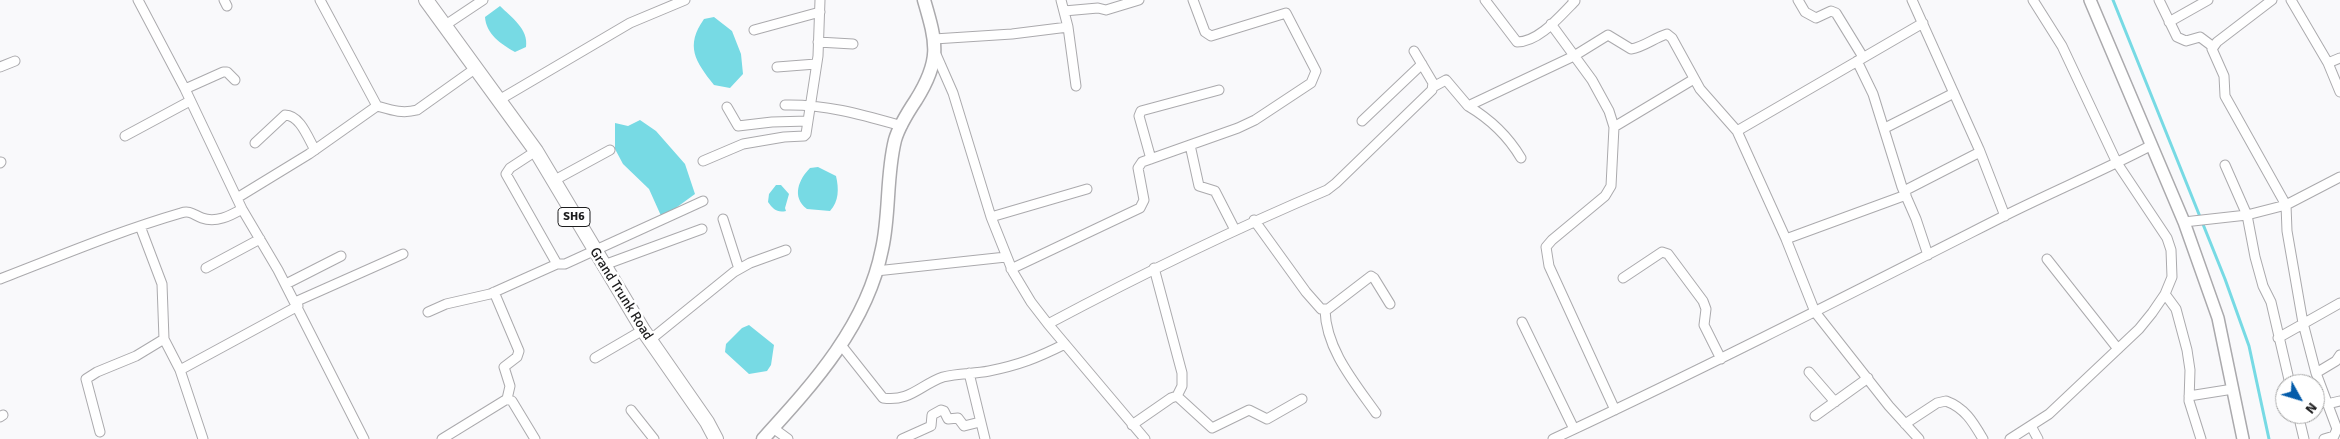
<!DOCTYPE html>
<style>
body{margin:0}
#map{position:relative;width:2340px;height:439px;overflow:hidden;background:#f9f9fb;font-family:Signika,sans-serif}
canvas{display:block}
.north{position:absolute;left:2275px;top:374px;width:50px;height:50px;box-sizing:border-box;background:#fff;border:1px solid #a5a5a5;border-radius:50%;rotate:129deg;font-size:14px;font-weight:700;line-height:20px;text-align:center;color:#1d1d1e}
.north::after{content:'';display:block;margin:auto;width:18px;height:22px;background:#045caa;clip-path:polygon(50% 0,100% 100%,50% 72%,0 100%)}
</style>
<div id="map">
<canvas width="2340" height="439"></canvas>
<div class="north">N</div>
</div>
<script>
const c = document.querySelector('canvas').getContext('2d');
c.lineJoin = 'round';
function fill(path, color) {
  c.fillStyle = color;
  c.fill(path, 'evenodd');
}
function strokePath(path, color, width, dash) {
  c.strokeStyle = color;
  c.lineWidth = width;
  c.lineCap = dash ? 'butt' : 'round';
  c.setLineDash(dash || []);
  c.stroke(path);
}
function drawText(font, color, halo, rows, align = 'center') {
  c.font = font + ' Signika,sans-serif';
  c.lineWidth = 5;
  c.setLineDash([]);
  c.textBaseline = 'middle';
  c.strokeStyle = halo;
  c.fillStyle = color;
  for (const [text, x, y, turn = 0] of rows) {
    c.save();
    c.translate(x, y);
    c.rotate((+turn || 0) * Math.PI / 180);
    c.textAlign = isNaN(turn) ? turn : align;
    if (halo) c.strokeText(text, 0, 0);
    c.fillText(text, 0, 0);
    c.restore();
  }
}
const water = new Path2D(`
 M 500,6 C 511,17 529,29 526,47 L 515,52 C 501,44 486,34 485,17 Z
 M 714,17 L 732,31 L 741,54 L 743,74 L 730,88 L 714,85 C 695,61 685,46 704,19 Z
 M 640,120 L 656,131 L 685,164 L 695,194 L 662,218 L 649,189 L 623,164 L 615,149 L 615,123 L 628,126 Z
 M 818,167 L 836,176 C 839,189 839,201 830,211 L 807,209 C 791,197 799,179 810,168 Z
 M 776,185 L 781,185 L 789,194 L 785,208 L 786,211 C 777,213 773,209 768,202 L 769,194 Z
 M 749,325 L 774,345 L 771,365 L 767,371 L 749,374 L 725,352 L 726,344 L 742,328 Z`);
const stream = new Path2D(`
 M 2113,0 L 2225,279 L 2249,346 L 2269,439`);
const minor = new Path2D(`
 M 138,0 L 185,89 L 242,209 L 278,270 L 364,439
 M 224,0 L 227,6
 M 320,0 L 377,106 C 391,110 402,114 417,110 L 476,68
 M 1061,0 L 1068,27 L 1076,86
 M 1485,0 L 1517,42 C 1539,42 1560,16 1575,1 L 1573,0
 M 1798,0 L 1805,12 L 1816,18 L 1831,11 L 1836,13 L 1863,57
 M 1912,0 L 1979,149 L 2005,216
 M 2159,0 L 2177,37 L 2186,41 L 2200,37 L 2212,46
 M 2272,0 L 2217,42 L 2212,49 L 2224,76 L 2225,96 L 2286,205 L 2287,231 L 2303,323 L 2316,373 L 2337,429 L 2334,436 L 2324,439
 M 2291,0 L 2328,63 L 2340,92
 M 1064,11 L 1098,8 L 1106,10 L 1139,0
 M 2169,22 L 2208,0
 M 1551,24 L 1592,80 L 1609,111 L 1614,127 L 1611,186 L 1605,196 L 1552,240 L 1546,247 L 1549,266 L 1615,410
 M 444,26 L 483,0
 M 754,30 L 820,12
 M 934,39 L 1012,34 L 1068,27
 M 818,42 L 853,44
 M 935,52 L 953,93 L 991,217 L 1013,272 L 1031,302 L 1048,324 L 1145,439
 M 1857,61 L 1873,94 L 1902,187 L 1916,219 L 1928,255
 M 2328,63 L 2340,58
 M 0,67 L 15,61
 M 777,67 L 816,64
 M 1433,87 L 1446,80 L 1468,106 L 1574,56 L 1608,35 L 1631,49 C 1644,47 1654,38 1667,34 L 1672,38 L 1700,89 L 1737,131 L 1923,23
 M 185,89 L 223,72 L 227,72 L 235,80
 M 499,100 L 630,23 L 685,0
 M 785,105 C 826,104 863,115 902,126
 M 1468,106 C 1490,119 1508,136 1521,158
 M 727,107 L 738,126 L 772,122 L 808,121
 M 1362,121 L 1422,64
 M 1614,127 L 1694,79
 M 1885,128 L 1954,93
 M 1737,131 L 1786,239 L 1815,312 L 1889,406 L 1919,439
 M 125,136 L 190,101
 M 255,143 L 285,115 C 300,115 308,138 315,150
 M 1190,145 L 1199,186 L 1215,191 L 1235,230
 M 536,151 L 510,168 L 506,174 L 557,264
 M 1151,159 L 1139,116 L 1141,111 L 1219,90
 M 703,161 L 743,144 L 784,137 L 804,136 L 806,134 L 818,56 L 820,0
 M 0,163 L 1,162
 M 2225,165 L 2247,215 L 2255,257 L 2263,286 L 2271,302 L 2290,384
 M 553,181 L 610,150
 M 1904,191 L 1980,152
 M 237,198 L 309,154 L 377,106
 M 991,217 L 1087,189
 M 723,219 L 739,269
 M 1254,220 L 1306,292 L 1321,309 L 1328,309 L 1371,276 L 1374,278 L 1390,304
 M 2184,222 L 2247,215 L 2286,205 L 2340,177
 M 140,226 L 162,284 L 164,339 L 180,370 L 203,439
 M 1786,239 L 1906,195
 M 2047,259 L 2118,349
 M 604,265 L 702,229
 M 206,268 L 260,239
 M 1154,268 L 1182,373 L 1182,386 L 1177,396
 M 1011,269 L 1140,208 L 1144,200 L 1138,168 L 1142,162 L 1238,128 L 1255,120 L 1311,83 L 1316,71 L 1286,13 L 1211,36 L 1205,32 L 1193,0
 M 876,271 L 1006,257
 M 1623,278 L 1662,252 L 1668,254 L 1703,301 L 1706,309 L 1704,325 L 1721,359
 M 0,279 C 60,256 119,231 181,213 C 190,210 194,215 202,218 C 216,223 230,216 242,209
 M 286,284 L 341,256
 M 494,292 L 519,351 L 517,357 L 504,367 L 510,386 L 507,399
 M 2165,294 L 2176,309 L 2187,350 L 2190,370 L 2189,401 L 2201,439
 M 295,302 L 403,254
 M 1325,310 C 1326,349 1354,382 1376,413
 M 428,312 L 446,304 L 490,294 L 557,264 L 565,264 L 703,201
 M 1522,322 L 1574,429
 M 1048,324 C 1140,275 1232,230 1327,190 L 1336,183 L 1432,90 L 1433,83 L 1414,51
 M 2278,338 L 2340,303
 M 650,340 L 734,272 L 750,263 L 786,250
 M 841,345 L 883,398 C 910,402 920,385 943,377 C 958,373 974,374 989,371 C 1019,365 1037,358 1065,344
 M 595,358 L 643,330
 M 180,370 L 298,306
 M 1809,372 L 1835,402
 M 969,373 L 985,439
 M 2316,373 L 2336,361 L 2340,355
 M 2189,396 L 2233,389
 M 2327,404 L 2340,401
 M 631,410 L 654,439
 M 2298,414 L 2304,439
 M 1815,416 L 1868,378
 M 0,417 L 3,415
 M 1905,424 L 1937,403 L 1946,401 C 1965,408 1973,422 1983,439
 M 1132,425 L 1171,398 L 1177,396 L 1212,428 L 1249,410 L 1267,419 L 1302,399
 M 2031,426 L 2038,439
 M 773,428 L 788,439
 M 100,432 L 86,379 L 97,372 L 136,356 L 164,339
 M 442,439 L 507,399 L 512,401 L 535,439
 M 902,439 L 931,426 L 932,415 L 941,410 L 944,411 L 948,419 L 958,418 L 964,426 L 980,422
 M 1553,439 C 1705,368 1854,292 2004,216 C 2052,192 2102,171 2150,146
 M 2010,439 L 2049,414 L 2139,329 L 2152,313 L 2165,294 L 2172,277 L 2171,250 L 2167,238 L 2117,163 L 2062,46 L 2033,0`);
const tertiary = new Path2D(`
 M 2090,0 L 2184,222 L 2218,318 L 2243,439`);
const secondary = new Path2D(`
 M 763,439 C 814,383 867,325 882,249 C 890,214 886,176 895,140 C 899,126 908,112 916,100 C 941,60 937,44 924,0`);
const primary = new Path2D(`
 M 426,0 L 536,151 L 643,330 L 707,422 L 716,439`);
const shields = [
 [574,217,32]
];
const shieldNames = [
 ["SH6",574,217]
];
const streetNames = [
 ["Grand Trunk Road",621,294,58]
];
fill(water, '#77dae4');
strokePath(stream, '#77dae4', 3);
strokePath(minor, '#abaaad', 11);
strokePath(tertiary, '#abaaad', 14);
strokePath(secondary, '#abaaad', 15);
strokePath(primary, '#abaaad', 16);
strokePath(minor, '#fff', 9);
strokePath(tertiary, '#fff', 11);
strokePath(secondary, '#fff', 12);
strokePath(primary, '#fff', 14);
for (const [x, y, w] of shields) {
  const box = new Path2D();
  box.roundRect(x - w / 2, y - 9.5, w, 19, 4);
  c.fillStyle = '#fff';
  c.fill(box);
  strokePath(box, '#1d1d1e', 1);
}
drawText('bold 12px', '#1d1d1e', null, shieldNames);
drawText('14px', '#1d1d1e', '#fff', streetNames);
</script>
